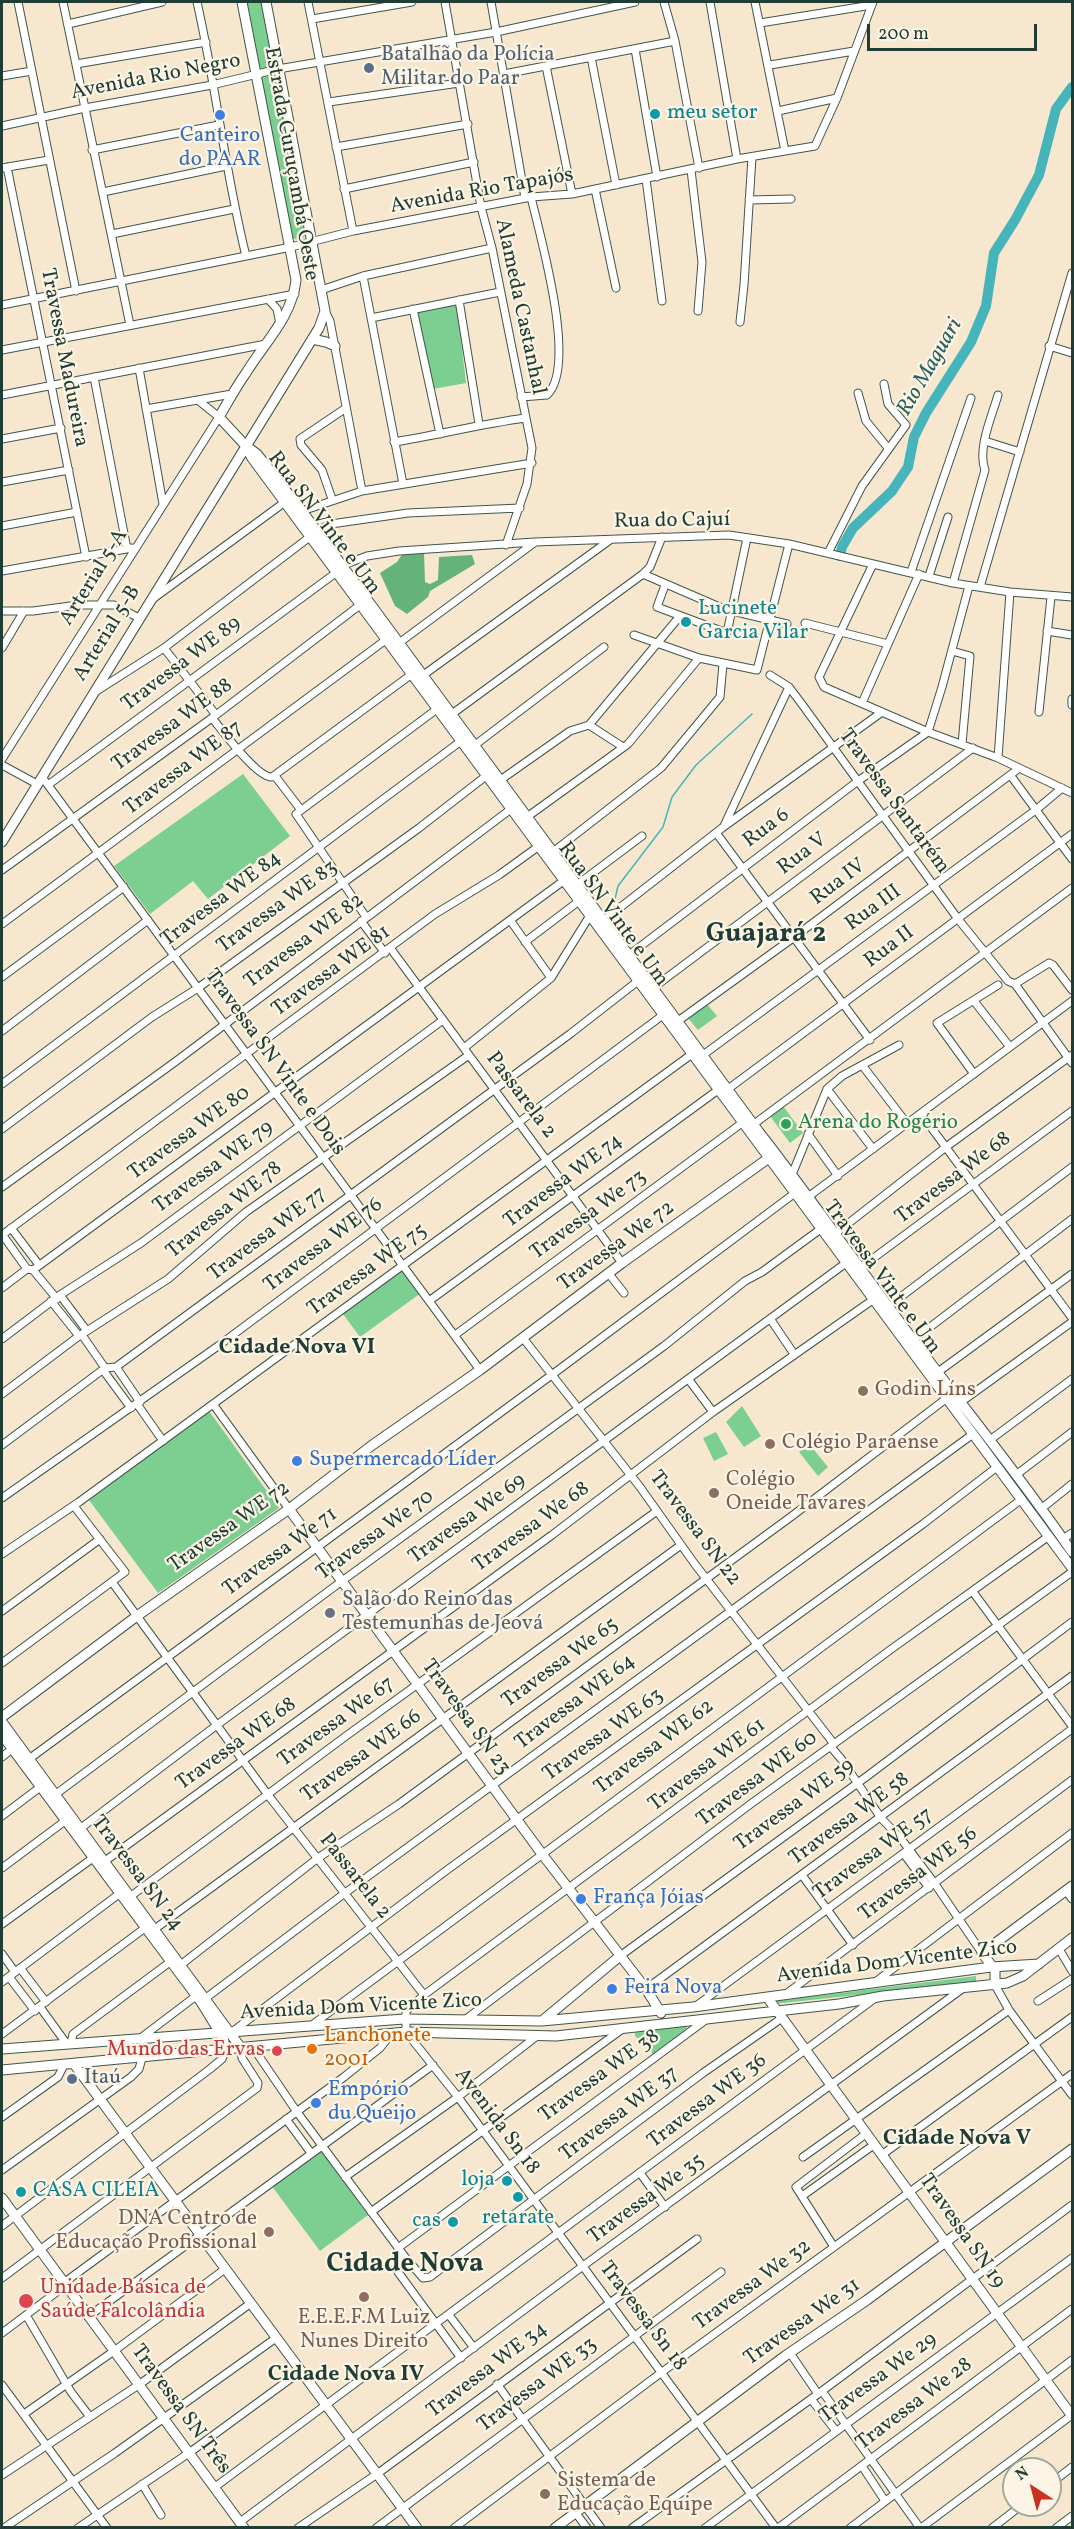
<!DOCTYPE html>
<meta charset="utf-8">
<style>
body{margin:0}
#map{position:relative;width:1074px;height:2529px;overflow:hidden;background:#f6e7ce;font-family:Vollkorn,serif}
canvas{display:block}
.frame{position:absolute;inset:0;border:3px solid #1f3d34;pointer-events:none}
.north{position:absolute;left:1002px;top:2457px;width:60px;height:60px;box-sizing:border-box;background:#fcf5e5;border:2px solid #a4ab9e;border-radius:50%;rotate:324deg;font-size:16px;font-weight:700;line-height:24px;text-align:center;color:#1f3d34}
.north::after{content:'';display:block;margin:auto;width:21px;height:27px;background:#c8321e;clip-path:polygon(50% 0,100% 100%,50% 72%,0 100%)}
.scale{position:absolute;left:867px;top:24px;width:170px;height:27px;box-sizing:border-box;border:3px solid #1f3d34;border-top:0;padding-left:8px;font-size:18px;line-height:21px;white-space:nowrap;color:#1f3d34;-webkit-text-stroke:4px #fcf5e5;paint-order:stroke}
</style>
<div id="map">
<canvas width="1074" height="2529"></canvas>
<div class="frame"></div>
<div class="north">N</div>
<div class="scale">200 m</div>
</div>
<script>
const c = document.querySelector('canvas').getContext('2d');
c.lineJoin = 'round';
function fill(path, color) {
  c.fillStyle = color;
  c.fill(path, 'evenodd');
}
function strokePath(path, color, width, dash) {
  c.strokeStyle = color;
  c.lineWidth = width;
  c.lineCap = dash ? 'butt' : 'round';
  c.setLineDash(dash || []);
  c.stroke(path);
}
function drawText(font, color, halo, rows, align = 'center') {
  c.font = font + ' Vollkorn,serif';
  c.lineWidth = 4.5;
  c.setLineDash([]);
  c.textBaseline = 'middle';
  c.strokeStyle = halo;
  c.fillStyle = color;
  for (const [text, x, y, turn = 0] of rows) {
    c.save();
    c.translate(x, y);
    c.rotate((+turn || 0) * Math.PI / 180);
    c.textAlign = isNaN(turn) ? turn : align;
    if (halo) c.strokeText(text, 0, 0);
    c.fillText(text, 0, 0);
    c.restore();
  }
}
const green = new Path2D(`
 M 242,2 L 266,2 L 310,232 L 300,240 L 295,239 L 288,234 Z
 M 457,305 L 466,383 L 433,389 L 416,312 Z
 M 243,774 L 290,836 L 208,899 L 193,881 L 150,914 L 114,866 Z
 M 707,1004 L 717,1016 L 698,1030 L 688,1018 Z
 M 783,1106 L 803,1133 L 790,1143 L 770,1116 Z
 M 403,1270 L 421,1293 L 360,1337 L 343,1314 Z
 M 742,1406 L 761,1436 L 744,1447 L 726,1422 Z
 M 209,1411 L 279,1508 L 158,1593 L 89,1500 Z
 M 716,1432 L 728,1454 L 714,1461 L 703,1438 Z
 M 809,1444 L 828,1467 L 818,1476 L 799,1452 Z
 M 976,1976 L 976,1982 L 774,2004 L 776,2001 Z
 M 687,2026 L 684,2034 L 653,2054 L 643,2041 L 641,2041 L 635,2036 L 635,2032 L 650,2028 Z
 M 320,2149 L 368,2215 L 320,2251 L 271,2185 Z`);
const forest = new Path2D(`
 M 403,553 L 424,553 L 425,582 L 430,584 L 438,580 L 439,557 L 472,555 L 475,564 L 430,591 L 428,597 L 407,614 L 395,606 L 380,573 L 397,562 Z`);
const stream = new Path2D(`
 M 606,912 L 615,899 L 618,886 L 663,827 L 672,797 L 696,765 L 752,714`);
const river = new Path2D(`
 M 840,556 L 842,547 L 853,528 L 892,491 L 908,467 L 914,437 L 926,413 L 971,342 L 986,306 L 994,253 L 1015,220 L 1039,175 L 1056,109 L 1072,87`);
const minor = new Path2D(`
 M 18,2 L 76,291
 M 63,2 L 130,325
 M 197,2 C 216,86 225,172 246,256
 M 308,2 L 353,231
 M 445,2 L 481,207 L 492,248 L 532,448 L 527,484 L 506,545
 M 491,2 L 525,198
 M 664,2 L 675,41 L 699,168
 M 710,2 L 737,159
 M 755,2 L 785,151
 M 312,19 L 412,2
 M 760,23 L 872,5
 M 68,24 L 162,2
 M 635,49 L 657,177
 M 591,57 L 616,185
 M 76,64 L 206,42
 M 770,65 L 854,51
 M 546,66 L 572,194
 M 504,74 L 675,41
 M 2,76 L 32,71
 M 329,102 L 459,83
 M 778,111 L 837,98
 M 2,126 L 85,108 L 212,85 L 278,69 L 496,32 L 635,2
 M 336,147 L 468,124
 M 92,150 L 219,125
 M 7,167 L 86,557
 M 2,168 L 49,160
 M 691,170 L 702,262 L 698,311
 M 646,179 L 662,301
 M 344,189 L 474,162
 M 595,189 L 616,288
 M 103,192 L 226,166
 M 749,200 L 791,199
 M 112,234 L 234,209
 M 363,276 L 403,484
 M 321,290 L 363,276 L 492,248
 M 268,299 L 277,309 L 280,324
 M 459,300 L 479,424
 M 2,305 L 291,247 L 353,231 L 531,197 L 572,194 L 737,159 L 815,146 L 837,98 L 873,2
 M 413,309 L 440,434
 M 325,311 L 330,321 L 362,491
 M 371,318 L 500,292
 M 740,322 L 744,285 L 752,157
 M 1049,346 L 1072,353
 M 2,350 L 295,294
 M 139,368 L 163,504
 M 94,377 L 127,549
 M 858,393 L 866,421 L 888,448
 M 2,395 L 266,344
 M 521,397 L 547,395 C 578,366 540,236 531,197
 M 146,409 L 232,394
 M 2,439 L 61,428
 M 985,441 L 1020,452
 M 394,442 C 438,435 481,424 525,418
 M 2,482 L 69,470
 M 332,499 L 322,470 L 301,445 L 300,439 L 346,408
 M 302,511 L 362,491 L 532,463
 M 2,526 L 77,512
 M 316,531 L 331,524 L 408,513 L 520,508
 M 828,553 L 862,486 L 906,425 L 888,404 L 884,384
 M 873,564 L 819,677 L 824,687 L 928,732 L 998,758 L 1072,793
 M 341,566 L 367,556 L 399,551 L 535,542 L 729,535 L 789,544 L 953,583 L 1010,592 L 1072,597
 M 2,571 L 132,548
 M 911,572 L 971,398
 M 643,574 L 724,609 L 787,624
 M 929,576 L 948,517
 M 953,583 L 985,470 C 977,449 992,416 998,395
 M 665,585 L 657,607 L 727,633 L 747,538
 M 980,587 L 1072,273
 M 154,598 L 285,502
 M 2,611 L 33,611 L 78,605 L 114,605 L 139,618
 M 805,623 L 888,644
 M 1047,631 L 1072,635
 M 634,635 L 699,658 L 757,670 L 789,544
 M 399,643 L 534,543
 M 2,648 L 24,611
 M 164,648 L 216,715
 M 952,651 L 970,656 L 962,744
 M 770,675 L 789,687 L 804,707 L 958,919 L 1008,981 L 1015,984 L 1072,1063
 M 422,676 L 610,540
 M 95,692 L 164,648 L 311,536
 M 862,703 L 919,574
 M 1072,705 L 1072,699
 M 1039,712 L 1051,597
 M 452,714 L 643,574 L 650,567 L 662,537
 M 212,718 C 222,730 257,778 272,777 L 412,674
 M 589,725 L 623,747
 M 475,745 L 604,647
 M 998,758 L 1010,592
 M 2,759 L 219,417 L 199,401
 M 2,765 L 37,784
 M 275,776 L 301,810
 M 1011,776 L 1072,859
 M 42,777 L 480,1370
 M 499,781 L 570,731 L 589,725 L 680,616
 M 48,785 L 337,572
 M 527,817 L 628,744 L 699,658
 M 724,826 L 789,687
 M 717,834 L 870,1040
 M 553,852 L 661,768 L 720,697 L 723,664
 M 2,870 L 216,715 L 360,605
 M 578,884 L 642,836
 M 366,917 L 296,814 L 437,709
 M 510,920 L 551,978
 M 604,920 L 722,828 L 882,712
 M 361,921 L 385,953
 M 2,924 L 387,639
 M 525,942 L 583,898
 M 391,949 L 622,1263
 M 629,955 L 858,781 L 928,732 L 942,687 L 969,586
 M 2,977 L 124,887
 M 1015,984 L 1049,963 L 1053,965 L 1072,990
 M 653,988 L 973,748
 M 974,1001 L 1010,1047
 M 678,1021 L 793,938 L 1018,769
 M 2,1031 L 148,920
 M 464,1048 L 551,978 L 589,917
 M 703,1055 L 1037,809 L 1062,788
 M 862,1065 L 908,1125
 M 974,1074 L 937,1023 L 998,985
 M 2,1084 L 461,741
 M 728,1089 L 1072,834
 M 827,1089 L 873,1149
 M 922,1115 L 1072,1318
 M 754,1124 L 1072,888
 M 2,1129 L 152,1017 L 198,988 L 419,828 L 486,776
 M 808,1134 L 838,1176
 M 791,1177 L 827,1089 L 842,1076 L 899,1045
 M 2,1187 L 175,1062 L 511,809
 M 808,1197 L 1072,1001
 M 11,1228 L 39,1265
 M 836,1233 L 946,1147 L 1072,1055
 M 2,1234 L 27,1269
 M 2,1235 L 435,914 L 499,875 L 539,846
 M 33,1270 L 57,1299
 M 856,1271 L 1072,1111
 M 609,1274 L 624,1293
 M 2,1288 L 27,1269 L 33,1270 L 566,879
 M 60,1295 L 87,1331
 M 51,1301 L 79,1336
 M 429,1301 L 718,1090
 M 894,1302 L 1072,1167
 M 771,1320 L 794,1354
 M 82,1335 L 105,1368
 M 455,1335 L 742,1123
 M 523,1338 L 640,1487 L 694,1563 L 834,1744
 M 2,1339 L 60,1295 L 141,1243 L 443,1020
 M 913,1340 L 1072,1219
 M 116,1367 L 140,1402
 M 103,1370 L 131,1408
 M 938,1372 L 1072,1274
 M 689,1380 L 713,1412
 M 2,1394 L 79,1336 L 168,1279 L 246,1212 L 469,1055
 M 961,1402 L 1072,1322
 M 137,1404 L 163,1441
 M 213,1404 L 289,1509
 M 990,1440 L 1072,1379
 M 2,1445 L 105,1368 L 116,1367 L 570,1034 L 638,981
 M 1016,1475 L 1072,1432
 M 2,1498 L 218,1346 L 663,1015
 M 1041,1509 L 1072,1484
 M 1063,1539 L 1072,1533
 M 2,1554 L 79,1502 L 692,1054
 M 112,1582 L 268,1795 L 424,1995
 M 973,1592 L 1072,1726
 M 2,1611 L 100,1539
 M 2,1663 L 125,1572 L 74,1506
 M 831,1747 L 842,1760 L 881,1818 L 902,1840 L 935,1884 L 982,1953
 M 2,1757 L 12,1749
 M 29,1759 L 553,1374 L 795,1193
 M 52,1797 L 342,1581 L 664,1346 L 745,1281 L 762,1272 L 822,1228
 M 2,1816 L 43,1785
 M 77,1831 L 217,1725 L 850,1260
 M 904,1854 L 929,1888
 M 101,1864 L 552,1535 L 713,1412 L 874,1299
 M 2,1868 L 69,1818
 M 802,1875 L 853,1945
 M 1066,1891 L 1072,1899
 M 127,1899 L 346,1736 L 657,1511
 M 2,1924 L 97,1855
 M 152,1931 L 681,1545
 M 1059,1949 L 1072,1971
 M 2,1954 L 15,1972
 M 620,1956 L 866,1777 L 1072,1622
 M 178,1967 L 318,1858 L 399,1804 L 792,1516 L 947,1398
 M 20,1968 L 46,2002
 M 9,1977 L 35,2011
 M 2,1982 L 123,1891
 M 874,1983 L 1072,1833
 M 995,1985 L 1009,2010 L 1072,2095
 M 646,1989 L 1072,1676
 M 786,1994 L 1072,1780
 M 202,2001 L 345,1893 L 973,1434
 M 1038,2001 L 1072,1979
 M 696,2006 L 1072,1729
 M 40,2007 L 66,2043
 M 466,2019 L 752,1803 L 1072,1572
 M 312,2025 L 1022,1499
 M 232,2032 L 447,1870 L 923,1524 L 997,1467
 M 2,2034 L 149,1925
 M 142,2037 L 200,1993
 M 71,2043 L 73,2034 L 174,1959
 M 252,2046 L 297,2112 L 405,2257 L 423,2278 L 430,2277 L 703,2073 L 782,2018
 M 2,2117 L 58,2077 L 64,2065
 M 286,2119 L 311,2153
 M 883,2154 L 1072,2017
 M 803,2157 L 1009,2010
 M 2,2170 L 131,2077 L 139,2069 L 142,2058
 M 640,2173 L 665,2207
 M 345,2177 L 458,2097 L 537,2036
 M 805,2194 L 875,2144
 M 371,2212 L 621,2030
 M 2,2226 L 210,2069 L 222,2059 L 226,2049
 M 834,2247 L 796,2187 L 867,2133
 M 398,2248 L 707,2019
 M 405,2257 L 399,2263 L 398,2272 L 461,2358
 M 2,2278 L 257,2088 L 258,2083 L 242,2058 L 241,2048
 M 65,2282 L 344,2077 L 380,2048 L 392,2033
 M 26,2315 L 71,2392 L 90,2417
 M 449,2315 L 474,2348
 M 89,2316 L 433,2065
 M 2,2333 L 66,2285
 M 790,2353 L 818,2394
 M 497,2384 L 601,2528
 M 2,2385 L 107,2528
 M 822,2391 L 920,2528
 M 811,2399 L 836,2431
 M 24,2414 L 114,2351 L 225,2269
 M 862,2466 L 885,2501
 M 2,2475 L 140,2384 L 251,2303
 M 142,2484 L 161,2515
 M 1050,2484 L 1072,2467
 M 215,2487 L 874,1999
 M 575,2512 L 587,2528
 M 240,2522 L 583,2266 L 962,1989
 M 4,2528 L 115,2453 L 276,2338
 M 78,2528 L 189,2453 L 301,2371
 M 298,2528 L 377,2474 L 697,2239
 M 376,2528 L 721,2272
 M 454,2528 L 662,2372 L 1072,2074
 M 632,2528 L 818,2394 L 1072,2205
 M 705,2528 L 1072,2258
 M 776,2528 L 458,2097 L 406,2032 L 406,2011 L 424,1995 L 890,1650 L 1049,1536
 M 778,2528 L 1072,2309
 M 850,2528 L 1072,2360
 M 921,2528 L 1072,2415
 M 992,2528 L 1022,2505
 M 1056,2528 L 1072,2516`);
const major = new Path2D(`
 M 242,2 L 296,280 C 292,317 265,342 246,373 C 236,387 228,402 219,417 L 245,445 L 257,454 L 302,511 L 759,1132 C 813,1201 862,1272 914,1341 C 967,1412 1023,1480 1072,1552
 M 312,339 L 326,342 L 335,346
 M 246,447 L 252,458 L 1072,1568
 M 2,842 L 319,328 L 325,311 L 266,2
 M 289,1509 L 542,1854 L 646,1989 L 661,2013
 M 2,1717 L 137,1616 L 289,1509 L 371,1446 L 480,1370 L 622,1263 L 773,1155
 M 2,1722 L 241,2048
 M 2,1735 L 201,2002 L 223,2038 L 226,2049
 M 995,1985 L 995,1970 L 982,1953 L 1072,1886
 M 767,1997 L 1072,2416
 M 542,2021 L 620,1956
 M 2,2049 L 404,2019 L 542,2021 L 693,2007 L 991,1967 L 1039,1964
 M 74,2064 L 417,2528
 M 2,2070 L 406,2032 L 556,2036 L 839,2004 L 883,1996 L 1007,1983 L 1023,1976 L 1072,1938
 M 2,2198 L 244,2528
 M 555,2528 L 785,2356 L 867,2300 L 1072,2149`);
const markers = [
 [369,68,6,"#5c6f8a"],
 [655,114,6,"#0f9aa8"],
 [220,115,6,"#3f7fe0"],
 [686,622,6,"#0f9aa8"],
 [786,1124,6,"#2e9e5b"],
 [863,1391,6,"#8d6e63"],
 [770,1444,6,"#8d6e63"],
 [297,1461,6,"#3f7fe0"],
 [714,1493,6,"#8d6e63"],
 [330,1613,6,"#6b7280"],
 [581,1899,6,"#3f7fe0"],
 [612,1989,6,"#3f7fe0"],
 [312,2049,6,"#e8710a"],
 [277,2051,6,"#e0444e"],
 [72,2079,6,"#5c6f8a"],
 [316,2103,6,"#3f7fe0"],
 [507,2181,6,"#0f9aa8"],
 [21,2192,6,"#0f9aa8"],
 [518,2197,6,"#0f9aa8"],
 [453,2222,6,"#0f9aa8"],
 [269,2232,6,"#8d6e63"],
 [364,2297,6,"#8d6e63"],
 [26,2301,8,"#e0444e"],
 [545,2494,6,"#8d6e63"]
];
const serviceNames = [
 ["Batalhão da Polícia",381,56],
 ["Militar do Paar",381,80],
 ["Itaú",84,2079]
];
const streetNames = [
 ["Avenida Rio Negro",156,78,-11],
 ["Estrada Curuçambá Oeste",290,164,80],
 ["Avenida Rio Tapajós",482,192,-10],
 ["Alameda Castanhal",519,307,78],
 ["Travessa Madureira",63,358,79],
 ["Rua do Cajuí",672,522,-1],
 ["Rua SN Vinte e Um",323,524,53],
 ["Arterial 5-A",95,578,-58],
 ["Arterial 5-B",108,634,-58],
 ["Travessa WE 89",182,665,-37],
 ["Travessa WE 88",173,726,-36],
 ["Travessa WE 87",184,769,-37],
 ["Travessa Santarém",893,802,54],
 ["Rua 6",767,829,-37],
 ["Rua V",803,855,-37],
 ["Rua IV",839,883,-37],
 ["Travessa WE 84",222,900,-37],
 ["Travessa WE 83",278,908,-36],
 ["Rua III",874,909,-36],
 ["Rua SN Vinte e Um",612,915,54],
 ["Travessa WE 82",305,942,-37],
 ["Rua II",890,948,-37],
 ["Travessa WE 81",332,972,-36],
 ["Travessa SN Vinte e Dois",274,1063,54],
 ["Passarela 2",520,1096,53],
 ["Travessa WE 80",190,1134,-36],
 ["Travessa WE 79",214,1168,-36],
 ["Travessa We 68",954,1179,-37],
 ["Travessa WE 74",564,1182,-37],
 ["Travessa WE 78",225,1211,-39],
 ["Travessa We 73",589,1216,-36],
 ["Travessa WE 77",268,1235,-37],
 ["Travessa WE 76",324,1246,-37],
 ["Travessa We 72",617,1247,-36],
 ["Travessa WE 75",368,1271,-36],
 ["Travessa Vinte e Um",881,1278,54],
 ["Travessa We 69",468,1520,-36],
 ["Travessa WE 72",230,1528,-35],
 ["Travessa We 68",532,1528,-36],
 ["Travessa SN 22",694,1529,53],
 ["Travessa We 70",376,1536,-36],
 ["Travessa We 71",281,1553,-36],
 ["Travessa We 65",561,1664,-36],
 ["Travessa WE 64",576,1703,-37],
 ["Travessa SN 23",465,1718,54],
 ["Travessa We 67",337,1723,-36],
 ["Travessa WE 63",604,1736,-36],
 ["Travessa WE 68",237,1745,-36],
 ["Travessa WE 62",655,1748,-37],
 ["Travessa WE 66",362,1757,-36],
 ["Travessa WE 61",708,1766,-37],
 ["Travessa WE 60",758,1780,-37],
 ["Travessa WE 59",795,1806,-36],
 ["Travessa WE 58",850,1820,-36],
 ["Travessa WE 57",874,1855,-36],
 ["Travessa SN 24",136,1874,53],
 ["Travessa WE 56",919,1875,-37],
 ["Passarela 2",354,1877,52],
 ["Avenida Dom Vicente Zico",897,1963,-7],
 ["Avenida Dom Vicente Zico",361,2008,-3],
 ["Travessa WE 38",600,2077,-36],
 ["Travessa WE 36",708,2102,-37],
 ["Travessa WE 37",620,2115,-37],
 ["Avenida Sn 18",496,2122,53],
 ["Travessa We 35",647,2200,-36],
 ["Travessa SN 19",961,2232,55],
 ["Travessa We 32",753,2286,-36],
 ["Travessa Sn 18",642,2317,53],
 ["Travessa We 31",803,2323,-35],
 ["Travessa WE 34",488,2371,-37],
 ["Travessa We 29",879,2379,-36],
 ["Travessa WE 33",538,2386,-37],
 ["Travessa We 28",915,2405,-37],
 ["Travessa SN Três",180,2410,54]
];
const cultureNames = [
 ["meu setor",667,114],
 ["Lucinete",698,610],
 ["Garcia Vilar",698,634],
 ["loja",495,2181,"right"],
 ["CASA CILEIA",33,2192],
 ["retarate",518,2219,"center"],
 ["cas",441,2222,"right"]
];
const shopNames = [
 ["Canteiro",220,137,"center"],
 ["do PAAR",220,161,"center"],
 ["Supermercado Líder",309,1461],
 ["França Jóias",593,1899],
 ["Feira Nova",624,1989],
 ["Empório",328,2091],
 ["du Queijo",328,2115]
];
const leisureNames = [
 ["Arena do Rogério",798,1124]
];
const educationNames = [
 ["Godin Líns",875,1391],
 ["Colégio Paraense",782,1444],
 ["Colégio",726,1481],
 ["Oneide Tavares",726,1505],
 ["DNA Centro de",257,2220,"right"],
 ["Educação Profissional",257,2244,"right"],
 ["E.E.E.F.M Luiz",364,2319,"center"],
 ["Nunes Direito",364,2343,"center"],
 ["Sistema de",557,2482],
 ["Educação Equipe",557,2506]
];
const worshipNames = [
 ["Salão do Reino das",342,1601],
 ["Testemunhas de Jeová",342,1625]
];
const foodNames = [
 ["Lanchonete",324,2037],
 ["2001",324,2061]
];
const healthNames = [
 ["Mundo das Ervas",265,2051],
 ["Unidade Básica de",40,2289,"left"],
 ["Saúde Falcolândia",40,2313,"left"]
];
const waterNames = [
 ["Rio Maguari",931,368,-60]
];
const neighbourhoodNames = [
 ["Cidade Nova VI",297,1349],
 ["Cidade Nova V",957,2140],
 ["Cidade Nova IV",346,2376]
];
const districtNames = [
 ["Guajará 2",766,936],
 ["Cidade Nova",405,2266]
];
fill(green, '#7ccf91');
fill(forest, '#65b27b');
strokePath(stream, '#45b5bb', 1.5);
strokePath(river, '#45b5bb', 10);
strokePath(minor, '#3f564b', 9);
strokePath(major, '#3f564b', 11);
strokePath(minor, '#fff', 7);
strokePath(major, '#fff', 9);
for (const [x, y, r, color] of markers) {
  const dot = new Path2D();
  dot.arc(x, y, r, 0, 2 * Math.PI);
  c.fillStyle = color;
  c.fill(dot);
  strokePath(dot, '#fcf5e5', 2);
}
drawText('21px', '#4e5e75', '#fcf5e5', serviceNames, 'left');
drawText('21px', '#1f3d34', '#fcf5e5', streetNames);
drawText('21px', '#0d838f', '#fcf5e5', cultureNames, 'left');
drawText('21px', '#366cbe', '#fcf5e5', shopNames, 'left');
drawText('21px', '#27864d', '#fcf5e5', leisureNames, 'left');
drawText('21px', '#785e54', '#fcf5e5', educationNames, 'left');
drawText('21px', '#5b616d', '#fcf5e5', worshipNames, 'left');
drawText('21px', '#c56008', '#fcf5e5', foodNames, 'left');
drawText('21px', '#be3a42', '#fcf5e5', healthNames, 'right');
drawText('italic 22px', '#2a615c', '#fcf5e5', waterNames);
drawText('bold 22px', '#1f3d34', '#fcf5e5', neighbourhoodNames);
drawText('bold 27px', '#1f3d34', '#fcf5e5', districtNames);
</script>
